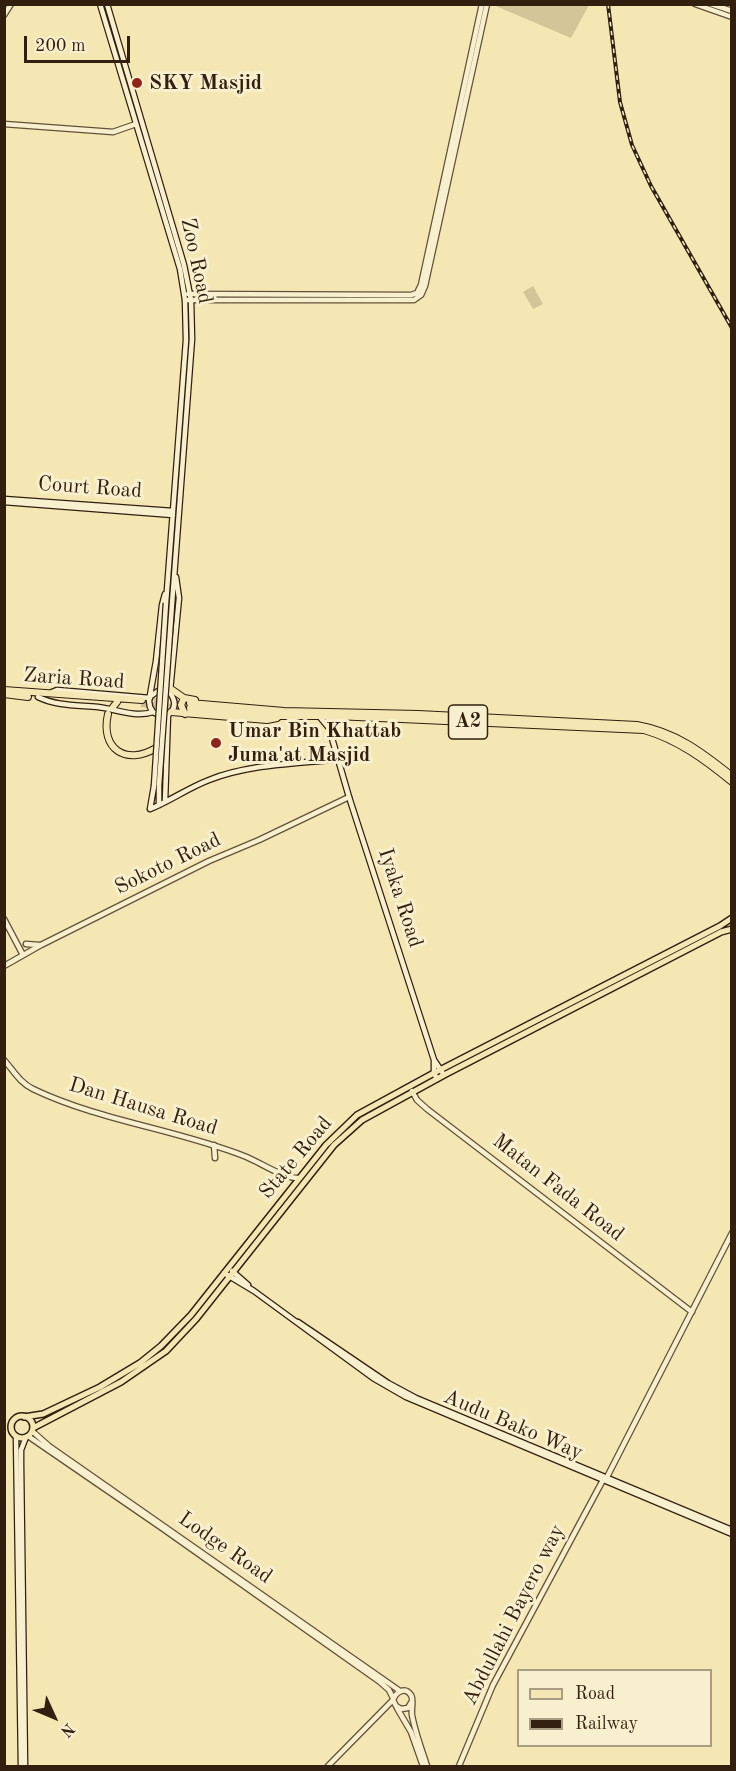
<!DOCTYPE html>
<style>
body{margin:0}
#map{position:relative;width:736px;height:1771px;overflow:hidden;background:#f4e7b4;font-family:"Old Standard TT",serif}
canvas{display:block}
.frame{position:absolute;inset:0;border:6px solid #321f0f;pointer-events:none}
.legend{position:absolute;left:517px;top:1669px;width:195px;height:78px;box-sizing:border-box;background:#f8efce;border:2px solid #a99c82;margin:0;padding:8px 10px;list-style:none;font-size:18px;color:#321f0f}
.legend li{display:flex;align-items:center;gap:12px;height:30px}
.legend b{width:30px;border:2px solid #a99c82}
.north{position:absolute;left:24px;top:1687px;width:60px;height:60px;-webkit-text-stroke:4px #f8efce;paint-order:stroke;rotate:134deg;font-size:16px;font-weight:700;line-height:24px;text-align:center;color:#321f0f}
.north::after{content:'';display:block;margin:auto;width:21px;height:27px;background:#321f0f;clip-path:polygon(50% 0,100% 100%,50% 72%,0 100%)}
.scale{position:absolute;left:24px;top:36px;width:106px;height:27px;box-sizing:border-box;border:3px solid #321f0f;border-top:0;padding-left:8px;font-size:18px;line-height:21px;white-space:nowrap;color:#321f0f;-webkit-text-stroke:4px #f8efce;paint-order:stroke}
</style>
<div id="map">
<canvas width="736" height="1771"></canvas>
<div class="frame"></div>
<ul class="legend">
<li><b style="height:8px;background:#f4e7b4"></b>Road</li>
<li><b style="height:8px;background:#321f0f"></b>Railway</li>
</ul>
<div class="north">N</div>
<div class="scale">200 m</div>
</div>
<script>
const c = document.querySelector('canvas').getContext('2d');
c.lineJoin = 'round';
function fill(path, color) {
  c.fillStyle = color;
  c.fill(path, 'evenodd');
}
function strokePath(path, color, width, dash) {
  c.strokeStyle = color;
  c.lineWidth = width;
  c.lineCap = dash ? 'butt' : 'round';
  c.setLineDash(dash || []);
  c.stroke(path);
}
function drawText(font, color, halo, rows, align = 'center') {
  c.font = font + ' "Old Standard TT",serif';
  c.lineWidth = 6;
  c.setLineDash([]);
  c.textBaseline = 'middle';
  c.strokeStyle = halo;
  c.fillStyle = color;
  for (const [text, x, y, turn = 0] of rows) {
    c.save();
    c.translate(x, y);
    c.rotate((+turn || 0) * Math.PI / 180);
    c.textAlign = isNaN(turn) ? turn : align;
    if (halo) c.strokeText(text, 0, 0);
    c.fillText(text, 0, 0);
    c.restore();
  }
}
const green = new Path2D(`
 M 491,4 L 589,4 L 589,5 L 571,38 Z
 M 533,286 L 543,304 L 533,309 L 523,292 Z`);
const trunkTunnel = new Path2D(`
 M 154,701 L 190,703
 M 141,704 L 190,708`);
const tertiary = new Path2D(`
 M 695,4 L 732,17
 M 711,4 L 732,11
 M 4,15 L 11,4
 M 4,124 L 113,132 L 136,124
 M 188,294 L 411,295 L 417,293 L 421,285 L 482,4
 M 185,300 L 414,300 L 421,295 L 425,286 L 487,4
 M 4,919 L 23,955
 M 26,944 L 39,945
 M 4,966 L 41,945 L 209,861 L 259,840 L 349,797
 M 4,1060 C 13,1070 20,1083 33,1089 C 100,1121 175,1129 244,1156 C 260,1162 284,1179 299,1178
 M 412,1091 L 417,1100 L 427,1109 L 692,1312
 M 214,1145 L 215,1158
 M 32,1431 L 49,1446 L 400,1691
 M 28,1436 L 162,1528 L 380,1682 L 389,1690 L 393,1698
 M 607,1477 L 732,1233
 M 412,1701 L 408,1708 L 401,1709 L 396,1706 L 393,1700 C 396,1692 405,1686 411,1695 C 414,1700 411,1709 412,1715 C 415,1732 422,1750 427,1766
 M 397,1708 L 411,1732 L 423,1766
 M 328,1766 L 393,1700
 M 459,1766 L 493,1685 L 603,1480`);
const secondary = new Path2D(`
 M 100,4 L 180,269 L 185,300 L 186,340 L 166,603
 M 107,4 L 184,265 L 191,300 L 192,339 L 172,604
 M 4,499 L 173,511
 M 4,502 L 173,515
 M 170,691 L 179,598 L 176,577
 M 52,692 L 57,690 L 150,698
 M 151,696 L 158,691 L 170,693 C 176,701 176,708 169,714
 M 38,697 C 57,706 76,705 98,707 C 116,709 134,718 153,712
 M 161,716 L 153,712 L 150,707 L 149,701 L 156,661 L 162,605 L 165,594
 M 319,716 L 329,728 L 349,797 L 434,1060 L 434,1073 L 437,1079
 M 159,785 L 159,805
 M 165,802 L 168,714
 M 150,809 C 170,801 188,788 209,780 C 249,764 296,764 339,759
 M 150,809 L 154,786
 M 434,1060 L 444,1075
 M 232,1271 L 248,1285
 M 224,1273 L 254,1291 L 373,1378 L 406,1397 L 732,1534
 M 298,1322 L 388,1383 L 416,1398 L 732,1530
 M 16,1436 L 21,1766
 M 25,1766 L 21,1464 L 21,1450 L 26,1437`);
const primary = new Path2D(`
 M11 1427a11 11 0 1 1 22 0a11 11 0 1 1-22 0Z
 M 24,1417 L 43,1414 L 100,1387 L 140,1363 L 161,1346 L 191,1315 L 326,1145 L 357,1115 L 434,1073 L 720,926 L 732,918
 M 33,1428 L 121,1382 L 166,1351 L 196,1319 L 334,1145 L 362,1120 L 444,1075 L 721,932 L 732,929`);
const trunk = new Path2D(`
 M 171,689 L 184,698 L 195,700
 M 4,690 L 142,700
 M 4,694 L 28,697
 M 184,698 L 181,705 L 185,714
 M 190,703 L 284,711 L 418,714 L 637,725 C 676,732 702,752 732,776
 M 113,707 L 117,702
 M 190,708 L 282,716 L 335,716 L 644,730 C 678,740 704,759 732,782
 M 171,712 L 267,720 L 277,718
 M 108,714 C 100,749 126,766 156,748`);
const rail = new Path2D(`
 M 608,4 L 620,102 L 632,145 L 651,186 L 732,328`);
const secondaryBridge = new Path2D(`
 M 159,785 L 172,604
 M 154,786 L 166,603`);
const markers = [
 [137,83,6,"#8f2418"],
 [216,743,6,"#8f2418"]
];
const shields = [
 [468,722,39]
];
const shieldNames = [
 ["A2",468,722]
];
const poiNames = [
 ["SKY Masjid",149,83],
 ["Umar Bin Khattab",228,731],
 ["Juma'at Masjid",228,755]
];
const streetNames = [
 ["Zoo Road",196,261,78],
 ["Court Road",90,488,4],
 ["Zaria Road",74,679,4],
 ["Sokoto Road",168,864,-26],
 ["Iyaka Road",400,898,72],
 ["Dan Hausa Road",143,1107,17],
 ["State Road",296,1158,-50],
 ["Matan Fada Road",558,1188,38],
 ["Audu Bako Way",513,1425,23],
 ["Lodge Road",225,1548,35],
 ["Abdullahi Bayero way",514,1615,-63]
];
fill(green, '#d3c598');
strokePath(trunkTunnel, '#cdbf93', 6, [6, 3]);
strokePath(tertiary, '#625138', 7);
strokePath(secondary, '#321f0f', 7);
strokePath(primary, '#321f0f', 8);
strokePath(trunk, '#321f0f', 8);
strokePath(tertiary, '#f8efce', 4.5);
strokePath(secondary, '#f8efce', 4.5);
strokePath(primary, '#f4e7b4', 5);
strokePath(trunk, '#f4e7b4', 6);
strokePath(rail, '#321f0f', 4);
strokePath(rail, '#f8efce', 1.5, [4.5]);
strokePath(secondaryBridge, '#321f0f', 7, []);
strokePath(secondaryBridge, '#f8efce', 4.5);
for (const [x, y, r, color] of markers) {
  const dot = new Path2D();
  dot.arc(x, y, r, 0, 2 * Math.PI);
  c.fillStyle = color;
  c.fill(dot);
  strokePath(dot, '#f8efce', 2);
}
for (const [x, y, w] of shields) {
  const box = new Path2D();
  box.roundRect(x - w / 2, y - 17, w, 34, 4.5);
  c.fillStyle = '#f8efce';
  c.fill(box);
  strokePath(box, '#321f0f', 1.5);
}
drawText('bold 20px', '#321f0f', null, shieldNames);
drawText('bold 21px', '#321f0f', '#f8efce', poiNames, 'left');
drawText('21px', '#321f0f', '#f8efce', streetNames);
</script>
